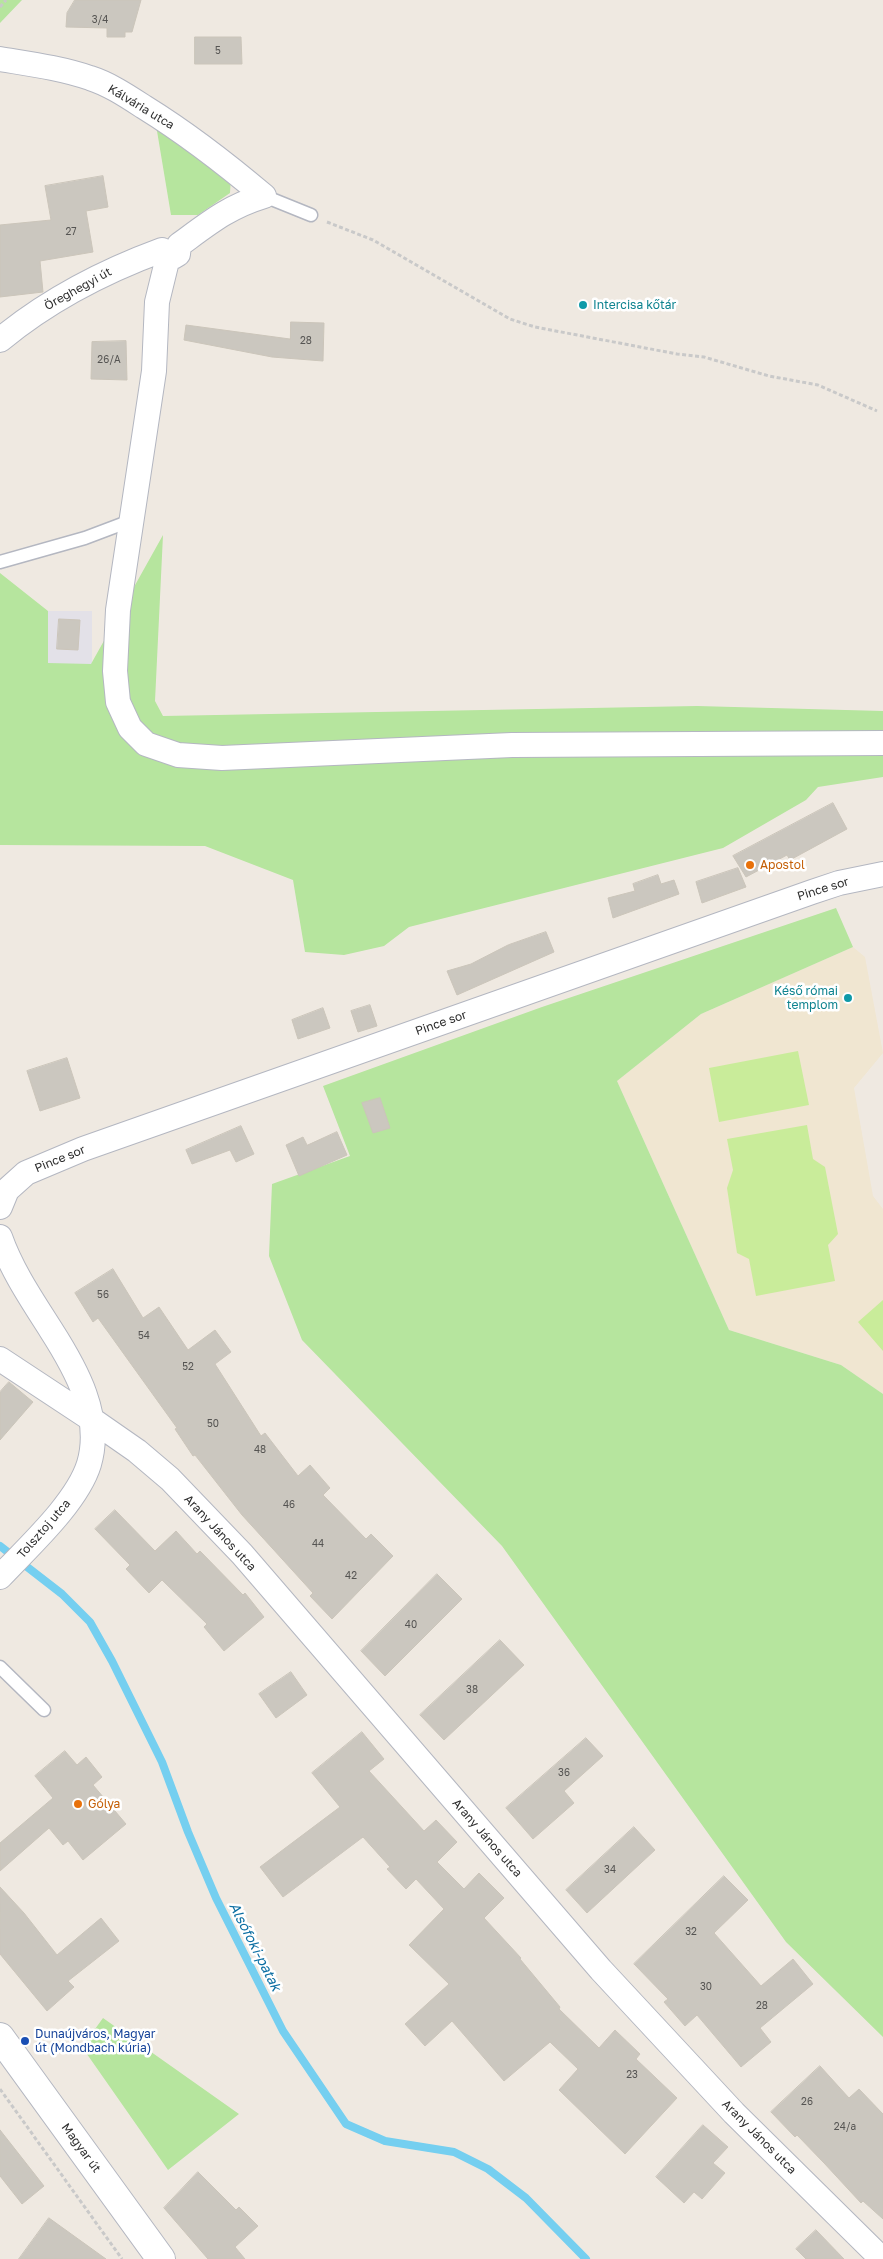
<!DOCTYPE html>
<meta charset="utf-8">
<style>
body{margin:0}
canvas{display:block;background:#efe9e1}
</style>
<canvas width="883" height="2259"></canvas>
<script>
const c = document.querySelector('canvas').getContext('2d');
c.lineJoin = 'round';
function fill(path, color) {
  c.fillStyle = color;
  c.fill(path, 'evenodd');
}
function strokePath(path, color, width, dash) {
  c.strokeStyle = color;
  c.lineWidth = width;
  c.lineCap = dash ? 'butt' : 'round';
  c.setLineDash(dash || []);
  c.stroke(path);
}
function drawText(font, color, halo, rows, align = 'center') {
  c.font = font + ' "Golos Text",sans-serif';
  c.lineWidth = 5;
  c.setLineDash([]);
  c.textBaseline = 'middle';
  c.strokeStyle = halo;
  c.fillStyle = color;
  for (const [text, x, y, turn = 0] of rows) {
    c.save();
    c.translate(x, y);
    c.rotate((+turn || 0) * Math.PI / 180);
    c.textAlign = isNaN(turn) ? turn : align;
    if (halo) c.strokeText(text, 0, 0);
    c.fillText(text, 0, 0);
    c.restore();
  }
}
const industrial = new Path2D(`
 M 48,611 L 92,611 L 92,664 L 48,664 Z`);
const education = new Path2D(`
 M 853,947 L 865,957 L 883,1053 L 854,1088 L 873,1196 L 883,1209 L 883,1394 L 841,1365 L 729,1330 L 617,1081 L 701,1014 Z`);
const green = new Path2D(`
 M 0,0 L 22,0 L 0,23 L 0,35 Z
 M 155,119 L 231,177 L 230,193 L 198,215 L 171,215 Z
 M 163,535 L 155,701 L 163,716 L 697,706 L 883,711 L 883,777 L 818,787 L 806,800 L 723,848 L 409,927 L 384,946 L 344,955 L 305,952 L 293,880 L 205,846 L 0,845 L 0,573 L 48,611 L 48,663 L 91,664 Z
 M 836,908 L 853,947 L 701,1014 L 617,1081 L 729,1330 L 841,1365 L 883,1394 L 883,2037 L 786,1942 L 502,1546 L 302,1340 L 269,1256 L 272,1184 L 350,1156 L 323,1086 L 542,1007 Z
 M 103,2018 L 239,2114 L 168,2170 L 82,2047 Z`);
const pitch = new Path2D(`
 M 798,1051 L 809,1105 L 719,1122 L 709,1068 Z
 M 807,1125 L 813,1159 L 825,1167 L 838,1234 L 828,1245 L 835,1281 L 756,1296 L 749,1259 L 737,1253 L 727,1188 L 733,1170 L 727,1139 Z
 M 883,1300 L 883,1351 L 858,1322 Z`);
const stream = new Path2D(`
 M 0,1546 L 62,1594 L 90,1622 L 112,1661 L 162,1762 L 188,1832 L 216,1898 L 283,2031 L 346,2124 L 385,2141 L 454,2152 L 488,2169 L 526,2198 L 586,2259`);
const building = new Path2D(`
 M 75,0 L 141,0 L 132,32 L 125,32 L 125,37 L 107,37 L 107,28 L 66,27 L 67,13 Z
 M 195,37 L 241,37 L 242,64 L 195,64 Z
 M 103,176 L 108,207 L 86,211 L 93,252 L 40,261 L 43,292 L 0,297 L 0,225 L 51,220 L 45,186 Z
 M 291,322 L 324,323 L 323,361 L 272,357 L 184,340 L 186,325 L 290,339 Z
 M 126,341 L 127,380 L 91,379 L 92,342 Z
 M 59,619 L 80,620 L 78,650 L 57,649 Z
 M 833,803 L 847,829 L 790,860 L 787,855 L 746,877 L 733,856 Z
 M 738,868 L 746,887 L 702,903 L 696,882 Z
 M 658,875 L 661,884 L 674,880 L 679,894 L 613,918 L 608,898 L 635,891 L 633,884 Z
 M 546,932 L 554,952 L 457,995 L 447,971 L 471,964 L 508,945 Z
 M 370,1005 L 377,1026 L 358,1032 L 351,1011 Z
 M 323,1008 L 330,1028 L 298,1039 L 292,1020 Z
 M 67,1058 L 80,1098 L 40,1111 L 27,1071 Z
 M 380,1098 L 390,1128 L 373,1133 L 362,1103 Z
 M 241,1126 L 254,1154 L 236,1162 L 230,1150 L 192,1164 L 186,1150 Z
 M 337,1132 L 347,1155 L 299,1176 L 286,1145 L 303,1137 L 307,1145 Z
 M 113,1269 L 143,1318 L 159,1307 L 188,1350 L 215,1330 L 231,1352 L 215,1364 L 261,1436 L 265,1433 L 298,1476 L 310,1465 L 330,1488 L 323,1495 L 366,1539 L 371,1534 L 393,1556 L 332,1619 L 310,1596 L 313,1593 L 242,1515 L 195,1455 L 193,1456 L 175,1429 L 177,1428 L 131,1364 L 98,1318 L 93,1322 L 75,1293 Z
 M 9,1382 L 33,1402 L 0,1440 L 0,1392 Z
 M 115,1510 L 155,1551 L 176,1531 L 197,1554 L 200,1551 L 243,1595 L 245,1593 L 264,1617 L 224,1651 L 204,1627 L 207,1624 L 162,1580 L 149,1593 L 126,1569 L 130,1565 L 95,1529 Z
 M 437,1574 L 462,1599 L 385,1676 L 361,1651 Z
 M 500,1640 L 524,1665 L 444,1740 L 420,1715 Z
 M 291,1672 L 307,1695 L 276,1718 L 259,1694 Z
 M 362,1732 L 384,1759 L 369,1771 L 424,1831 L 436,1820 L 457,1842 L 437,1862 L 464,1889 L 479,1873 L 504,1898 L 484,1918 L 521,1958 L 520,1959 L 560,2007 L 559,2009 L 599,2048 L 615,2030 L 640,2054 L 636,2059 L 677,2098 L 625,2154 L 559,2090 L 578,2069 L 550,2042 L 504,2081 L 452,2021 L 425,2046 L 405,2024 L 449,1984 L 409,1945 L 444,1909 L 416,1879 L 406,1889 L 387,1869 L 390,1867 L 363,1837 L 283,1897 L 260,1867 L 340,1807 L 312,1773 Z
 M 586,1738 L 603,1756 L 564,1791 L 574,1803 L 533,1839 L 506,1808 Z
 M 65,1751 L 77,1765 L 86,1757 L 102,1777 L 93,1785 L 126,1824 L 83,1860 L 68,1841 L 63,1845 L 49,1828 L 0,1871 L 0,1843 L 53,1798 L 35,1776 Z
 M 634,1827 L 655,1850 L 587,1913 L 566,1890 Z
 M 724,1876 L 748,1900 L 714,1933 L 761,1986 L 793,1959 L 813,1984 L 760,2028 L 771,2042 L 741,2067 L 697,2015 L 685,2026 L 664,2002 L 668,1999 L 634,1964 Z
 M 0,1887 L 24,1913 L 57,1955 L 101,1918 L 119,1941 L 68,1981 L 74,1987 L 47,2011 L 0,1954 Z
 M 820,2066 L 849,2098 L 859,2089 L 883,2114 L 883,2219 L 863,2201 L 861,2203 L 824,2163 L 797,2135 L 795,2137 L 771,2112 Z
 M 703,2125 L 728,2147 L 713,2163 L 725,2173 L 702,2199 L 694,2192 L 684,2203 L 656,2177 Z
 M 0,2130 L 44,2186 L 22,2204 L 0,2176 Z
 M 198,2172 L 236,2210 L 239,2207 L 258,2226 L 235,2247 L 245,2259 L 208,2259 L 164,2208 Z
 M 49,2218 L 106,2259 L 19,2259 Z
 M 816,2230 L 844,2259 L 806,2259 L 796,2249 Z`);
const path = new Path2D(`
 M 0,7 L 6,0
 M 327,222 L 373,240 L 510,319 L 535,327 L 677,354 L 704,357 L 769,376 L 818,385 L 877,411
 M 0,2089 L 122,2259`);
const lane = new Path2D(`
 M 264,196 L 311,215
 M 0,562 L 85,538 L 130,521
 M 0,1667 L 44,1710`);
const street = new Path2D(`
 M 0,59 C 30,64 61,68 90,78 C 109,84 127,96 144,107 C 186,133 225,163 264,196
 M 168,257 L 157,302 L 154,371 L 118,610 L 115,671 L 118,702 L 130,728 L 146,744 L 178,755 L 222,758 L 512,745 L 883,743
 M 168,257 L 173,257 L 178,254 L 179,245 C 209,223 228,207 264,196
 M 0,340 C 47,301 105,271 162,250
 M 0,1207 L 7,1190 L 26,1173 L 83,1149 L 812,892 L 839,883 L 883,874
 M 0,1237 C 12,1271 32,1300 51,1330 C 76,1369 103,1417 89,1464 C 77,1503 27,1548 0,1577
 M 0,1359 L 91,1419 L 137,1451 L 170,1479 L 242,1554 L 601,1970 L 734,2113 L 882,2259`);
const secondary = new Path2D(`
 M 0,2037 L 161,2259`);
const markers = [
 [583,305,5,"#0f9aa8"],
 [750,865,5,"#e8710a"],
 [848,998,5,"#0f9aa8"],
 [78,1804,5,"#e8710a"],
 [25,2041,5,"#1a4fb4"]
];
const numberNames = [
 ["3/4",100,20],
 ["5",218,51],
 ["27",71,232],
 ["28",306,341],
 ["26/A",109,360],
 ["56",103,1295],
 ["54",144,1336],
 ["52",188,1367],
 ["50",213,1424],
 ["48",260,1450],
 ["46",289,1505],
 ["44",318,1544],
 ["42",351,1576],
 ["40",411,1625],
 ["38",472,1690],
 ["36",564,1773],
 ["34",610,1870],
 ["32",691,1932],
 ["30",706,1987],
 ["28",762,2006],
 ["23",632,2075],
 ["26",807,2102],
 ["24/a",845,2127]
];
const streetNames = [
 ["Kálvária utca",141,107,31],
 ["Öreghegyi út",78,289,-29],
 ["Pince sor",823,889,-17],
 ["Pince sor",441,1023,-19],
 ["Pince sor",60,1159,-22],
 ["Tolsztoj utca",44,1529,-49],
 ["Arany János utca",220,1533,47],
 ["Arany János utca",487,1838,49],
 ["Arany János utca",759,2137,45],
 ["Magyar út",81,2148,54]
];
const cultureNames = [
 ["Intercisa kőtár",593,305],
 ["Késő római",838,991,"right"],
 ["templom",838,1005,"right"]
];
const foodNames = [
 ["Apostol",760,865],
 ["Gólya",88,1804]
];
const transitNames = [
 ["Dunaújváros, Magyar",35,2034],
 ["út (Mondbach kúria)",35,2048]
];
const waterNames = [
 ["Alsófoki-patak",255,1947,63]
];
fill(industrial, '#e3e1e8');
fill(education, '#f0e6d1');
fill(green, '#b6e59e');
fill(pitch, '#c9ec9a');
strokePath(stream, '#75cff0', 8);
fill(building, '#cbc7bf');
strokePath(building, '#cbc5ba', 1);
strokePath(lane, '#b4b7c1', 15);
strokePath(street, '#b4b7c1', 26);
strokePath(secondary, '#b4b7c1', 30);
strokePath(path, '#c9c9c9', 3, [4, 2.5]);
strokePath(lane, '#fff', 12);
strokePath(street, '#fff', 24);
strokePath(secondary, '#fff', 28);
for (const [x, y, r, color] of markers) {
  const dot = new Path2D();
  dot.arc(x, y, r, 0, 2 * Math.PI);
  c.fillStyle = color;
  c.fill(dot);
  strokePath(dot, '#fff', 2);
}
drawText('10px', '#555452', null, numberNames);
drawText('12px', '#2e2e2e', '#fff', streetNames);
drawText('12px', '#0d838f', '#fff', cultureNames, 'left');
drawText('12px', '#c56008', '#fff', foodNames, 'left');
drawText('12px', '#164399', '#fff', transitNames, 'left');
drawText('italic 14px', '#0d6fa3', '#fff', waterNames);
</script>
